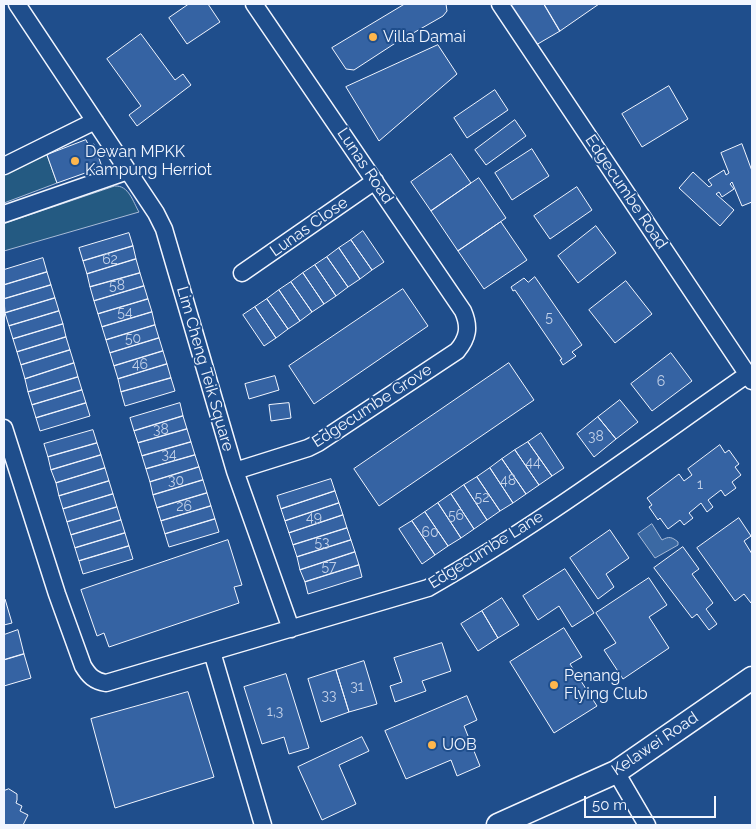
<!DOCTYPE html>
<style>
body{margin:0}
#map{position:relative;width:756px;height:829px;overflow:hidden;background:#1f4e8c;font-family:Raleway,sans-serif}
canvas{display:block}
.frame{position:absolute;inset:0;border:5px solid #f2f6ff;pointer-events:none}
.scale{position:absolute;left:584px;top:796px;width:132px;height:22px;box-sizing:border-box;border:2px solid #f2f6ff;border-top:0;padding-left:6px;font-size:15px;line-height:18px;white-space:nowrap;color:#f2f6ff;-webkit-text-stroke:4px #1f4e8c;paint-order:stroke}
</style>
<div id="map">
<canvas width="756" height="829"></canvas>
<div class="frame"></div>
<div class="scale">50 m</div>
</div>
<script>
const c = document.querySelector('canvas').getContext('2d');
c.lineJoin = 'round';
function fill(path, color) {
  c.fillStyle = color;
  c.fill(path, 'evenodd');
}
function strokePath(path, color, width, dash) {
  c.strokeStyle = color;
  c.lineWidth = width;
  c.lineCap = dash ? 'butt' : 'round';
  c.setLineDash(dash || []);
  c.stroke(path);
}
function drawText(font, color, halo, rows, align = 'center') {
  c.font = font + ' Raleway,sans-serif';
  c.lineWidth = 4;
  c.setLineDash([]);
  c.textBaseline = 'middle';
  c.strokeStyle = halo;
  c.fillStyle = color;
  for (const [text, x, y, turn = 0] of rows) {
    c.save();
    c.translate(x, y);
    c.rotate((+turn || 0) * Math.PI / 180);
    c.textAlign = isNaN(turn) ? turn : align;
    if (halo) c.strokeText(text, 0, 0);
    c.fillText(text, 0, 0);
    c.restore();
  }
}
const green = new Path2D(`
 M 47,155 L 57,183 L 4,203 L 4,175 Z
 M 115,186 C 129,185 133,202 139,212 L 4,251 L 4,224 Z`);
const water = new Path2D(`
 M 652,524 L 662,540 C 669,536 672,537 678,542 L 678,545 L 655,558 L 638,534 Z`);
const building = new Path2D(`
 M 189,4 L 208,4 L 220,22 L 187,44 L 169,18 Z
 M 405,4 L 446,4 L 447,11 L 443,16 L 401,40 L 396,32 L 392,34 L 397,42 L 354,70 L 346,69 L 332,48 Z
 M 509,4 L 544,4 L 560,31 L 536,45 Z
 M 544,4 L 599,4 L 560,31 Z
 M 141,34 L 175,80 L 183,74 L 191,85 L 137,126 L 129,115 L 141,106 L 107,59 Z
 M 438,45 L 457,74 L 379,141 L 346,87 Z
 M 669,86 L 688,119 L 642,147 L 622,114 Z
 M 495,90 L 508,110 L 467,138 L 454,118 Z
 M 515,120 L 526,136 L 486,165 L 475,150 Z
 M 86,140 L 89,146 L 94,144 L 102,167 L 57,183 L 47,155 Z
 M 742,144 L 752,171 L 752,202 L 742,206 L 732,182 L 730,184 L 734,189 L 722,197 L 719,192 L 716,194 L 734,210 L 720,226 L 679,188 L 693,172 L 709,187 L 712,185 L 708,180 L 724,170 L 726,175 L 729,173 L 721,153 Z
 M 532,149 L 549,176 L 512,200 L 495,173 Z
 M 451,154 L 471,183 L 431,211 L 411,182 Z
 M 479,178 L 506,218 L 458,251 L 431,211 Z
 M 577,187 L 592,210 L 550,239 L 534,216 Z
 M 501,222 L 527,260 L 484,289 L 458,251 Z
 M 596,226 L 616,253 L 578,283 L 558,256 Z
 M 363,231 L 384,262 L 372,270 L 351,240 Z
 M 129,233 L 133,246 L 83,261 L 79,248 Z
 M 351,240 L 372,270 L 360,279 L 339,248 Z
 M 133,246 L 136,259 L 87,274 L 83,261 Z
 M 339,248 L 360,279 L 348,287 L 327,257 Z
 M 327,257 L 348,287 L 336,296 L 315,265 Z
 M 43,258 L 47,272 L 4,285 L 4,270 Z
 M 136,259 L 140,273 L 90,287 L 87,274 Z
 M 315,265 L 336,296 L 324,304 L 303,273 Z
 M 47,272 L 51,285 L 4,299 L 4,285 Z
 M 140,273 L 144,286 L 94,301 L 90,287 Z
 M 303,273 L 324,304 L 312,312 L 291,282 Z
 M 535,277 L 582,345 L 572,352 L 576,356 L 563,365 L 560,360 L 562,359 L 515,290 L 513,291 L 511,287 L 524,278 L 528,282 Z
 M 626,281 L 652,314 L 615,343 L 589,310 Z
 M 291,282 L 312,312 L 300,321 L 279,290 Z
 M 51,285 L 55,298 L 5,313 L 4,299 Z
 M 144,286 L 148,299 L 98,314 L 94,301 Z
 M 403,289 L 428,326 L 314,404 L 289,366 Z
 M 279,290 L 300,321 L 288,329 L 267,299 Z
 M 55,298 L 59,311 L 9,326 L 5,313 Z
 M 148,299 L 152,312 L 102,327 L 98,314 Z
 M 267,299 L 288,329 L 276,338 L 255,307 Z
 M 255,307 L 276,338 L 264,346 L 243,315 Z
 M 59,311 L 63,324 L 13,339 L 9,326 Z
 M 152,312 L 155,325 L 106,340 L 102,327 Z
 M 63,324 L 66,337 L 17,352 L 13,339 Z
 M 155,325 L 159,338 L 110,353 L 106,340 Z
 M 66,337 L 70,350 L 21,365 L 17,352 Z
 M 159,338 L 163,351 L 114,366 L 110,353 Z
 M 70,350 L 74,363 L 25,379 L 21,365 Z
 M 163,351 L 167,364 L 118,379 L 114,366 Z
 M 671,353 L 692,381 L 652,411 L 631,384 Z
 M 74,363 L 78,377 L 28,392 L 25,379 Z
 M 509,363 L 534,400 L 379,506 L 354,469 Z
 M 167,364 L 171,378 L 121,392 L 118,379 Z
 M 275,376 L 279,390 L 249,399 L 245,384 Z
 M 78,377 L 82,390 L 32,405 L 28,392 Z
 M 171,378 L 175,391 L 125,406 L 121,392 Z
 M 82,390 L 86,403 L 36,418 L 32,405 Z
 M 620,400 L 638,422 L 616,439 L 598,417 Z
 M 86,403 L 90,416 L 40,431 L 36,418 Z
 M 180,403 L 183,416 L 134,431 L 130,418 Z
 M 289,403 L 291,418 L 271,421 L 269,405 Z
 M 183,416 L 187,429 L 138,443 L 134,431 Z
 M 598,417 L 616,439 L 594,457 L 577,434 Z
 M 187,429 L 191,442 L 142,456 L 138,443 Z
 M 93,430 L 97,443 L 48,457 L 44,444 Z
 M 541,433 L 564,468 L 552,476 L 528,442 Z
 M 191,442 L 195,455 L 146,469 L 142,456 Z
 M 528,442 L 552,476 L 539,485 L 515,450 Z
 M 97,443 L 101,455 L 51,470 L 48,457 Z
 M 720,445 L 725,453 L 729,450 L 739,464 L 735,467 L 741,475 L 732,482 L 736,488 L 725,496 L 721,490 L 708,500 L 713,507 L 707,512 L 701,503 L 689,513 L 693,518 L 684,525 L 680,520 L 668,529 L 660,518 L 658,520 L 649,507 L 652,505 L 647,498 L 679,474 L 684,481 L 692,475 L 688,469 Z
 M 515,450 L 539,485 L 526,494 L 502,459 Z
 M 101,455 L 105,468 L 56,483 L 51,470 Z
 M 195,455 L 199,467 L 150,482 L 146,469 Z
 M 502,459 L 526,494 L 513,503 L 490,468 Z
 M 199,467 L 203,480 L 153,495 L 150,482 Z
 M 105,468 L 109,481 L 59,496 L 56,483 Z
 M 490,468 L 513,503 L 500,511 L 477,477 Z
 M 477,477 L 500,511 L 487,520 L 464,485 Z
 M 331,479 L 335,491 L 281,509 L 277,496 Z
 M 203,480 L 207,493 L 157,508 L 153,495 Z
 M 109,481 L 113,494 L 63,509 L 59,496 Z
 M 464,485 L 487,520 L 474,529 L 451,494 Z
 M 335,491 L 339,503 L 285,521 L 281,509 Z
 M 207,493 L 211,506 L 161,521 L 157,508 Z
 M 113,494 L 117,507 L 67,522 L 63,509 Z
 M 451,494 L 474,529 L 461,538 L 438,503 Z
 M 339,503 L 343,515 L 289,533 L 285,521 Z
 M 438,503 L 461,538 L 448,546 L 425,512 Z
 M 211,506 L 215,519 L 165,534 L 161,521 Z
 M 117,507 L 121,520 L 71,535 L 67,522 Z
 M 425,512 L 448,546 L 435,555 L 412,521 Z
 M 343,515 L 347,528 L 293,545 L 289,533 Z
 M 739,518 L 751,536 L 744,541 L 752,554 L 752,602 L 751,603 L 744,594 L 735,601 L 697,548 Z
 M 215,519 L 219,532 L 169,547 L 165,534 Z
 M 121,520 L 125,533 L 75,548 L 71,535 Z
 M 412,521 L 435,555 L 422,564 L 399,529 Z
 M 347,528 L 351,540 L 297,557 L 293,545 Z
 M 610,530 L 629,558 L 606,574 L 614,587 L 598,599 L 570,558 Z
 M 125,533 L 129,546 L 79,561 L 75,548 Z
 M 228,540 L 242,585 L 234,587 L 239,603 L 109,647 L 104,633 L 97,636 L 81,590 Z
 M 351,540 L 355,552 L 300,570 L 297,557 Z
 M 129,546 L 133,559 L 83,574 L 79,561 Z
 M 683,547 L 699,569 L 692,574 L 713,603 L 706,609 L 717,624 L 709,630 L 697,614 L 692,618 L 654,568 Z
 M 355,552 L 359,565 L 305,582 L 300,570 Z
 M 359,565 L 362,577 L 308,594 L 305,582 Z
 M 565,569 L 594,613 L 572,627 L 559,606 L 538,620 L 523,596 Z
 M 649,578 L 667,605 L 649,617 L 669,648 L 623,679 L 604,650 L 616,643 L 596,613 Z
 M 502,598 L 519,625 L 498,638 L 482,611 Z
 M 4,599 L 5,599 L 12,623 L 4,625 Z
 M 482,611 L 498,638 L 478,651 L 461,624 Z
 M 564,628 L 582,657 L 570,664 L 597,706 L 554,733 L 510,662 Z
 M 18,630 L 24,654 L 4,660 L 4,635 Z
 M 442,643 L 451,671 L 422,681 L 426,691 L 395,702 L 390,686 L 402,682 L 394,658 Z
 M 24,654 L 31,678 L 4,686 L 4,660 Z
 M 364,661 L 377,704 L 349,712 L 336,670 Z
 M 336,670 L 349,712 L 321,722 L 308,679 Z
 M 286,674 L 309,748 L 289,754 L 284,737 L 262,744 L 244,687 Z
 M 188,692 L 214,777 L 115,808 L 91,719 Z
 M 467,696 L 477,720 L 464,726 L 480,766 L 457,776 L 451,760 L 406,779 L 385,731 Z
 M 362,737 L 369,751 L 339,765 L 356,804 L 322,820 L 298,767 Z
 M 9,789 L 17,794 L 17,800 L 16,803 L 22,806 L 20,811 L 28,815 L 23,825 L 4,825 L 4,791 Z`);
const street = new Path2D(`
 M 17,4 L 156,213 L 164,229 L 235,471 L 291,629
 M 500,4 L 752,381
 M 4,166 L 95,121
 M 4,214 L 128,171
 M 242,273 L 375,181
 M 4,428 L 57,594 L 83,666 C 89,676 94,681 106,683 L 428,588 C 539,525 643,447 748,374
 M 235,471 L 308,448 L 318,443 L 457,351 C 468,338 470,327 463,311 L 254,4
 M 212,652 L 263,825
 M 616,772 L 647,825`);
const secondary = new Path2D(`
 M 498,825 L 616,772 L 752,678`);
const markers = [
 [373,37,5,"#ffb74d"],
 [75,161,5,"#ffb74d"],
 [554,685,5,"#ffb74d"],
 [432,745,5,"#ffb74d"]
];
const numberNames = [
 ["62",110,260],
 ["58",117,286],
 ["54",125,313],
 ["5",549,318],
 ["50",133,339],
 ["46",140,365],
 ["6",661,382],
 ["38",161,430],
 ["38",596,437],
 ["34",169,455],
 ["44",533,463],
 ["30",176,481],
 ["48",508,481],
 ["1",700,485],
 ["52",482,498],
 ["26",184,507],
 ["56",456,516],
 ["49",314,518],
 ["60",430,533],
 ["53",322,543],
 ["57",329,567],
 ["31",357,687],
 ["33",329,696],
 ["1,3",275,712]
];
const poiNames = [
 ["Villa Damai",383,37],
 ["Dewan MPKK",85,152],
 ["Kampung Herriot",85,170],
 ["Penang",564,676],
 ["Flying Club",564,694],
 ["UOB",442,745]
];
const streetNames = [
 ["Lunas Road",365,166,56],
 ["Edgecumbe Road",626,192,56],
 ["Lunas Close",309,227,-35],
 ["Lim Cheng Teik Square",205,369,74],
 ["Edgecumbe Grove",372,406,-33],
 ["Edgecumbe Lane",486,550,-32],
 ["Kelawei Road",655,744,-34]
];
fill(green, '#245a82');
strokePath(green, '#a8bbd7', 1);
fill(water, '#3b69a3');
strokePath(water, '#a8bbd7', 1);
fill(building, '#3563a3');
strokePath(building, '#f2f6ff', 1);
strokePath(street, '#f2f6ff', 19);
strokePath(secondary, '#f2f6ff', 25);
strokePath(street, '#1f4e8c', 16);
strokePath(secondary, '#1f4e8c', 22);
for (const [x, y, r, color] of markers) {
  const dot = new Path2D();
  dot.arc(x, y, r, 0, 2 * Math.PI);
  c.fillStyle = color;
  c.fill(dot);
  strokePath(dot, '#1f4e8c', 2);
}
drawText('14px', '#c3d1e8', null, numberNames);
drawText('16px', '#f2f6ff', '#1f4e8c', poiNames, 'left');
drawText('16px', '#f2f6ff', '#1f4e8c', streetNames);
</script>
